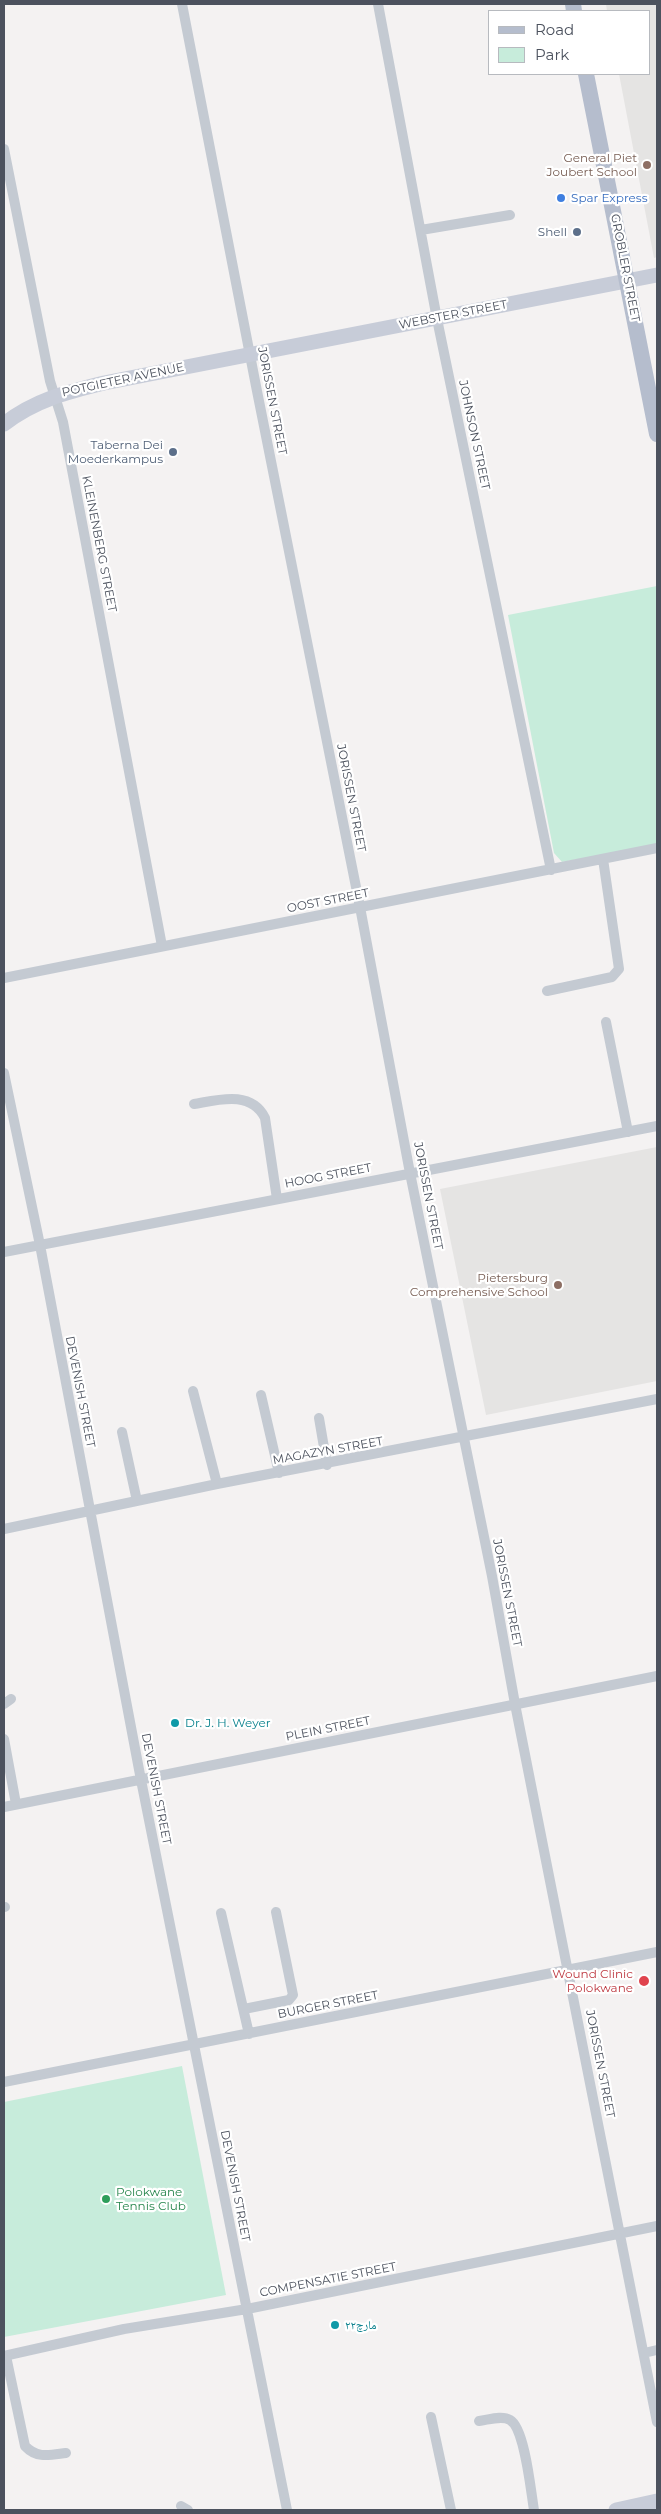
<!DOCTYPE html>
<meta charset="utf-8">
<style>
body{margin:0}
#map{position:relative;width:661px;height:2514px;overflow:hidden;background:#f4f2f2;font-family:Montserrat,sans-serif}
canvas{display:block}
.frame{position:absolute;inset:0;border:5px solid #4c525e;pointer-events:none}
.legend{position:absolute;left:488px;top:10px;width:162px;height:65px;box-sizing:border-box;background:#fff;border:1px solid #b7babf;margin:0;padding:6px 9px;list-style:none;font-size:15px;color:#4c525e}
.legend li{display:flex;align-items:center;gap:10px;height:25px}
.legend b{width:25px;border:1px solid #b7babf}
</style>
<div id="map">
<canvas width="661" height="2514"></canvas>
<div class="frame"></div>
<ul class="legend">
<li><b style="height:6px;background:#b5bdcd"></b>Road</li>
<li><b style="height:14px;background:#c7ecdb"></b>Park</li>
</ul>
</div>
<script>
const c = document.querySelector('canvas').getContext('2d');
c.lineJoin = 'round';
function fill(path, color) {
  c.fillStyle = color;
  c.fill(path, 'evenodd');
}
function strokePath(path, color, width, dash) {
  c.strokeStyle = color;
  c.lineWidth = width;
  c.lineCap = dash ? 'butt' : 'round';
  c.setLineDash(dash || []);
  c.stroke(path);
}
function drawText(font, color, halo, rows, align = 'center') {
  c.font = font + ' Montserrat,"Noto Naskh Arabic",sans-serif';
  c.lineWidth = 4.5;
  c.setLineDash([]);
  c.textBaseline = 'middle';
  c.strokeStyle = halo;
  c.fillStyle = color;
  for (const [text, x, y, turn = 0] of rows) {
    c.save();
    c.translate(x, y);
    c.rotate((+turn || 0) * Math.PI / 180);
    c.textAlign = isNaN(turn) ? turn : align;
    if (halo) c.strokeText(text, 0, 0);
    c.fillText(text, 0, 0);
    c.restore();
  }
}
const education = new Path2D(`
 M 606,4 L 657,4 L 657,257 L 654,258 L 619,74 L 650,74 L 650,11 L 607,11 Z
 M 657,1147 L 657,1381 L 486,1415 L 440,1189 Z`);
const green = new Path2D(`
 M 657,586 L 657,845 L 562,862 L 554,853 L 508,615 Z
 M 182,2066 L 226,2295 L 4,2337 L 4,2102 Z`);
const street = new Path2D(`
 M 182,4 L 256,386 L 360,907 L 410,1173 L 492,1576 L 515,1704 L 657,2422
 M 378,4 L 437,319 L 551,870
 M 4,149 L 50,381 L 63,422 L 162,946
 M 421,230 L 510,215
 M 4,978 L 657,848
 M 547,991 L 612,977 L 619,969 L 603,859
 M 606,1022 L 628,1132
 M 4,1073 L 40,1245 L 141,1780 L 287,2510
 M 194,1104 C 218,1100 251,1090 265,1118 L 277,1199
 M 4,1252 L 657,1126
 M 193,1391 L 217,1484
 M 261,1395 L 279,1473
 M 319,1418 L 327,1465
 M 122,1432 L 137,1501
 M 4,1529 L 217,1484 L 657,1399
 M 4,1704 L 11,1699
 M 4,1739 L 16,1804
 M 4,1807 L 657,1676
 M 4,1907 L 5,1907
 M 221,1913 L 249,2034
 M 244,2009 L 289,2000 L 293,1995 L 276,1912
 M 4,2082 L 657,1952
 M 644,2353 L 657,2350
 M 4,2356 L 124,2329 L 247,2309 L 657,2226
 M 6,2356 L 25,2446 C 37,2459 50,2455 66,2453
 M 431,2417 L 451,2510
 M 479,2421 C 488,2420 502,2415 510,2420 C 525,2428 531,2493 534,2510
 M 181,2506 L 188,2510`);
const secondary = new Path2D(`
 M 4,424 C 35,400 67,392 104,383 L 657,275
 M 616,2510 L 657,2501`);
const primary = new Path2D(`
 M 573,4 L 574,11
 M 586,74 L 657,434`);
const markers = [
 [647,165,5,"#8d6e63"],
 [561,198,5,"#3f7fe0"],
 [577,232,5,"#5c6f8a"],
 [173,452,5,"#5c6f8a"],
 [558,1285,5,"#8d6e63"],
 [175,1723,5,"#0f9aa8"],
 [644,1981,6,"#e0444e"],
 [106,2199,5,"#2e9e5b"],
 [335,2325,5,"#0f9aa8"]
];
const educationNames = [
 ["General Piet",637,158],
 ["Joubert School",637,172],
 ["Pietersburg",548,1278],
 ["Comprehensive School",548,1292]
];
const shopNames = [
 ["Spar Express",571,198]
];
const serviceNames = [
 ["Shell",567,232],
 ["Taberna Dei",163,445],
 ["Moederkampus",163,459]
];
const streetNames = [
 ["GROBLER STREET",625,268,79],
 ["WEBSTER STREET",453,315,-11],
 ["POTGIETER AVENUE",123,380,-12],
 ["JORISSEN STREET",272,401,79],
 ["JOHNSON STREET",474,435,78],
 ["KLEINENBERG STREET",99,544,79],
 ["JORISSEN STREET",351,798,79],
 ["OOST STREET",328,901,-11],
 ["HOOG STREET",328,1176,-11],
 ["JORISSEN STREET",428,1196,79],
 ["DEVENISH STREET",80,1392,79],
 ["MAGAZYN STREET",328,1451,-10],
 ["JORISSEN STREET",507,1593,79],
 ["PLEIN STREET",328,1729,-11],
 ["DEVENISH STREET",156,1789,79],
 ["BURGER STREET",328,2005,-11],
 ["JORISSEN STREET",600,2064,79],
 ["DEVENISH STREET",235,2186,79],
 ["COMPENSATIE STREET",328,2280,-11]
];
const cultureNames = [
 ["Dr. J. H. Weyer",185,1723],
 ["۲۲مارچ",345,2325]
];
const healthNames = [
 ["Wound Clinic",633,1974],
 ["Polokwane",633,1988]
];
const leisureNames = [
 ["Polokwane",116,2192],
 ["Tennis Club",116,2206]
];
fill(education, '#e5e4e3');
fill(green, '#c7ecdb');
strokePath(street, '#c4cad2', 10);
strokePath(secondary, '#c7ccd8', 15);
strokePath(primary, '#b5bdcd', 16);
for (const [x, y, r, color] of markers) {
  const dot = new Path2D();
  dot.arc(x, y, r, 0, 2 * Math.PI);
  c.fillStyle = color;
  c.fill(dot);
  strokePath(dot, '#fff', 2);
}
drawText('12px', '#785e54', '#fff', educationNames, 'right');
drawText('12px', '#366cbe', '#fff', shopNames, 'left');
drawText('12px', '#4e5e75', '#fff', serviceNames, 'right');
drawText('12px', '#4c525e', '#fff', streetNames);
drawText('12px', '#0d838f', '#fff', cultureNames, 'left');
drawText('12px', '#be3a42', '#fff', healthNames, 'right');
drawText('12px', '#27864d', '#fff', leisureNames, 'left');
</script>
